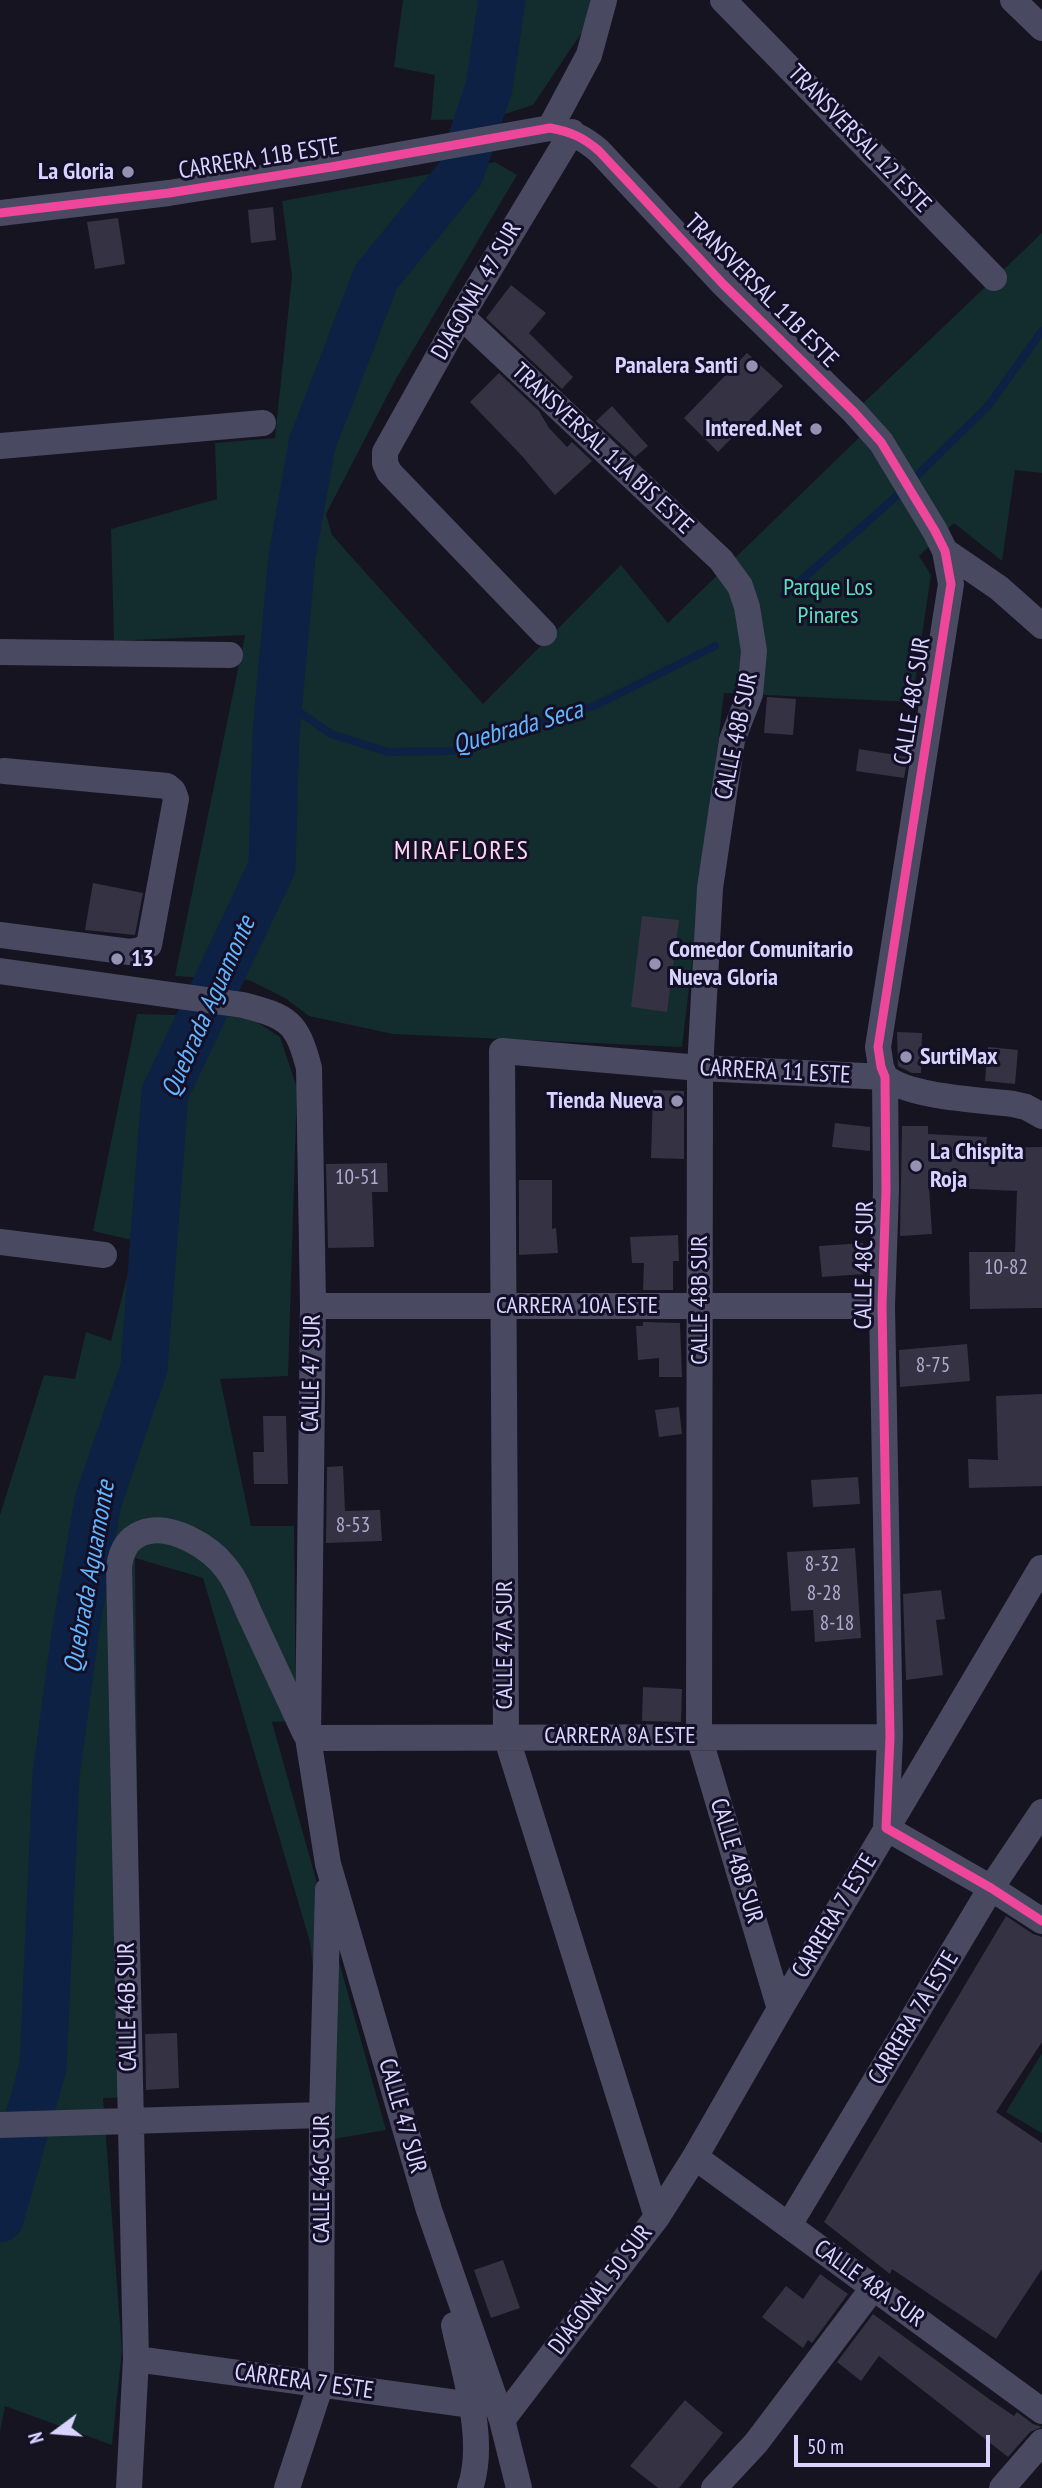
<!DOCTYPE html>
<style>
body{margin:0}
#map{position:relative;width:1042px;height:2488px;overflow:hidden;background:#161421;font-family:"PT Sans Narrow",sans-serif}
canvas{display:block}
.north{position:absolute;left:21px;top:2397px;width:70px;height:70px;-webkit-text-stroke:5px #130f26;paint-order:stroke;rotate:254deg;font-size:19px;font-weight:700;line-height:28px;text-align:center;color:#d9d4ff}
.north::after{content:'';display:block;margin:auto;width:24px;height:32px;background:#d9d4ff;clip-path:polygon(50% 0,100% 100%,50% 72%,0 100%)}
.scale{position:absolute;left:794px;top:2435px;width:196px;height:32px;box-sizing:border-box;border:4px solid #d9d4ff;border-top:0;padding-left:9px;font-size:21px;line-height:24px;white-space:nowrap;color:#d9d4ff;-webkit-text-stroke:5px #130f26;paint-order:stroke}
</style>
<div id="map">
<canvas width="1042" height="2488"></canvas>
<div class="north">N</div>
<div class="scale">50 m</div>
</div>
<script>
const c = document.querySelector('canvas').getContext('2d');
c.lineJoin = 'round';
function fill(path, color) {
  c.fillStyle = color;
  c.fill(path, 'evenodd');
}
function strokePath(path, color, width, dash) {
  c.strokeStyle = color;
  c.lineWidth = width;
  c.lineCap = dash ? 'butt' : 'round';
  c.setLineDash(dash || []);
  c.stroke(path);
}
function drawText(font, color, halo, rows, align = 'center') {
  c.font = font + ' "PT Sans Narrow",sans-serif';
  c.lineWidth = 6;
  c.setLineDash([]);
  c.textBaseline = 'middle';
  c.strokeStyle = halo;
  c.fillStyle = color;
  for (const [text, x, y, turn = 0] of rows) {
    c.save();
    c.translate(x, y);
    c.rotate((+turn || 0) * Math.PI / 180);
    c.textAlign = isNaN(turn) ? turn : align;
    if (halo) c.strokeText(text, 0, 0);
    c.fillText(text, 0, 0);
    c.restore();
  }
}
const green = new Path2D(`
 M 403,0 L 590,0 L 588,23 L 533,105 L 489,119 L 431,120 L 435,75 L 394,67 Z
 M 495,162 L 517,175 L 397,377 L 326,514 L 332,535 L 483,704 L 621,565 L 668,623 L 869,428 L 854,412 L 1042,233 L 1042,473 L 1015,470 L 1002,561 L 954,523 L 919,556 L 931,575 L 912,702 L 724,693 L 682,1047 L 393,1034 L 309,1016 L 285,998 L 249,980 L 175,976 L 245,635 L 114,641 L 111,529 L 217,499 L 215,443 L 275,438 L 292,276 L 282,201 Z
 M 137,1014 L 249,1017 L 280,1037 L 297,1088 L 288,1376 L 220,1379 L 251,1526 L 294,1526 L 296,1721 L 272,1722 L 386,2130 L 333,2139 L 310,1942 L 203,1578 L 135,1558 L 140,2097 L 103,2098 L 122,2351 L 112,2445 L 5,2406 L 0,2432 L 0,1515 L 44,1375 L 75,1379 L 86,1332 L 111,1341 L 136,1241 L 93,1231 Z
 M 1042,2053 L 1042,2133 L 1006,2112 Z`);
const stream = new Path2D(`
 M 784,595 L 890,502 L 988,406 L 1042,331
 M 279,698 L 331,734 L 388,752 L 452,751 L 594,706 L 715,646`);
const river = new Path2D(`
 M 0,2219 L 43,2067 L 56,1775 L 75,1635 L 98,1501 L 144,1368 L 165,1093 L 272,867 L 276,733 L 292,557 L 312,444 L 376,277 L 460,174 L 489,87 L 502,0`);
const building = new Path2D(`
 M 273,207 L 276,240 L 251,243 L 248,210 Z
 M 118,218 L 125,264 L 95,269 L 87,222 Z
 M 511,285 L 546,313 L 529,333 L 573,377 L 562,389 L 486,318 Z
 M 747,353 L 783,386 L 718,452 L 684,418 Z
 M 499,373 L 539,411 L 549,428 L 567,447 L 572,442 L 592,461 L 555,495 L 522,456 L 470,402 Z
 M 612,406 L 648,446 L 635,457 L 596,421 Z
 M 767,697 L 796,699 L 793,735 L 764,733 Z
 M 859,749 L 908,757 L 904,778 L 856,771 Z
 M 93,883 L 143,893 L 135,935 L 85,930 Z
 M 642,916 L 679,920 L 667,1012 L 631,1007 Z
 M 897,1032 L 922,1033 L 921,1073 L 912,1073 L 898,1066 Z
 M 988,1047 L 1018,1050 L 1015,1084 L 985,1081 Z
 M 653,1090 L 684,1091 L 684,1159 L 651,1158 Z
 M 835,1123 L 870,1127 L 870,1151 L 832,1147 Z
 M 902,1126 L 928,1126 L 928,1134 L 987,1137 L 986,1148 L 1042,1147 L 1042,1308 L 970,1309 L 969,1252 L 1015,1252 L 1017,1191 L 929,1187 L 932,1234 L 900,1236 Z
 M 387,1163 L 388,1192 L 372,1192 L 374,1247 L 328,1248 L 326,1164 Z
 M 519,1180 L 552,1180 L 552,1229 L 556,1228 L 558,1253 L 519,1255 Z
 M 678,1235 L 679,1261 L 673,1261 L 673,1290 L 643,1290 L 644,1263 L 632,1263 L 630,1237 Z
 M 863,1243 L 865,1274 L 822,1277 L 819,1246 Z
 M 643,1322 L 680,1323 L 682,1377 L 659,1377 L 659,1358 L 638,1360 L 636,1326 L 643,1326 Z
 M 967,1344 L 970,1381 L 900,1387 L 899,1350 Z
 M 1042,1394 L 1042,1486 L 969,1488 L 968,1459 L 998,1460 L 996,1396 Z
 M 679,1407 L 682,1434 L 659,1437 L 655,1410 Z
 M 263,1416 L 286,1416 L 288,1484 L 254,1484 L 253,1452 L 264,1452 Z
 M 343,1466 L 345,1511 L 380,1510 L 382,1541 L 326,1543 L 327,1467 Z
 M 858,1477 L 860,1504 L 813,1507 L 811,1480 Z
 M 855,1548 L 861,1638 L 815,1642 L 813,1610 L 791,1611 L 787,1552 Z
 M 941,1590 L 945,1619 L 936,1620 L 943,1675 L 906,1680 L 903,1594 Z
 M 643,1687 L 682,1689 L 681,1722 L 642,1721 Z
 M 1006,1916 L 1033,1934 L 1042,1937 L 1042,2042 L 996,2112 L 1042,2143 L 1042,2269 L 996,2339 L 892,2269 L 890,2274 L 824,2222 Z
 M 177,2033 L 179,2088 L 146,2090 L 145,2034 Z
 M 503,2260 L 520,2308 L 491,2318 L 474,2270 Z
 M 820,2274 L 848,2294 L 812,2343 L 808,2340 L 803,2348 L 762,2317 L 786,2286 L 803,2299 Z
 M 873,2314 L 989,2399 L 1014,2416 L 1017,2412 L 1033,2424 L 1042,2427 L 1030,2432 L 1008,2457 L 879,2356 L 861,2381 L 837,2362 Z
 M 685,2400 L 723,2433 L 679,2488 L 658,2488 L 630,2466 Z`);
const minor = new Path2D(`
 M 723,0 L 994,278
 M 1013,0 L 1042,28
 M 550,128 L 589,55 L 604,0
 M 0,213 L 169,193 L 331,167 L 550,128 C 571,132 583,137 599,151 L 723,284 L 854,412 L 881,442 L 935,531 L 945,551 L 951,584 L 878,1047 L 881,1067 L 885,1077 L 886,1190 L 882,1306 L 890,1737 L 886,1828 L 991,1888 L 1042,1921
 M 461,316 L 721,560 L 740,586 L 747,607 L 754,651 L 750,694 L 732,740 L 710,888 L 700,1068 L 699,1737 L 780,2009
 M 0,446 L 263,423
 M 945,551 L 999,588 L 1042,626
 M 544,633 L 389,472 L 385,463 L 385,452 L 461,316 L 572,132
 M 0,652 L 230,655
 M 0,935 L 130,952 L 140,950 L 149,945 L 176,799 L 173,791 L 167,786 L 4,771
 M 0,971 L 243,1005 C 289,1017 297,1022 309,1068 L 313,1306 L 308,1738 L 328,1864 L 429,2210 L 502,2420 L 519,2488
 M 0,1242 L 104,1255
 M 313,1306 L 882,1306
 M 308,1738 L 890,1737
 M 0,2125 L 322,2115
 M 695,2157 L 1042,2411
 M 657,2217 L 506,1736 L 502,1051 L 700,1068 L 885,1077 C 909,1097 981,1100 1013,1104 L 1026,1107 L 1042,1116
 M 789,2225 L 991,1888 L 1042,1812
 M 454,2325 C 464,2373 487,2440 470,2488
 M 136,2359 L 472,2405
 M 502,2420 L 657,2217 L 695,2157 L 780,2009 L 1041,1568
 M 129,2488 L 136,2359 L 119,1567 C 121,1551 127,1539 142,1533 C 170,1522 210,1547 226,1568 C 239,1584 244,1603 253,1621 C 270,1658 288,1696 305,1733
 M 287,2488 L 321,2384 L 322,2115 L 328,1890
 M 714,2488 L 756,2443 L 873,2288
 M 1002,2488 L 1042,2442`);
const cycleway = new Path2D(`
 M 0,213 L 169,193 L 331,167 L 550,128 C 571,132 583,137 599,151 L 723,284 L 854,412 L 881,442 L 935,531 L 945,551 L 951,584 L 878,1047 L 881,1067 L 885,1077 L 886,1190 L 882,1306 L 890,1737 L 886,1828 L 991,1888 L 1042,1921`);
const markers = [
 [128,172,7,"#9591b1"],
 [752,366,7,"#9591b1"],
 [816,429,7,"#9591b1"],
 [117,959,7,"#9591b1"],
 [655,964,7,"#9591b1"],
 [906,1057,7,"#9591b1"],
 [677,1101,7,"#9591b1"],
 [916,1166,7,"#9591b1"]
];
const numberNames = [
 ["10-51",357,1178],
 ["10-82",1006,1268],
 ["8-75",933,1366],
 ["8-53",353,1526],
 ["8-32",822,1565],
 ["8-28",824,1594],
 ["8-18",837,1624]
];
const streetNames = [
 ["TRANSVERSAL 12 ESTE",859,139,46],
 ["CARRERA 11B ESTE",259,159,-9],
 ["DIAGONAL 47 SUR",477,291,-60],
 ["TRANSVERSAL 11B ESTE",761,291,45],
 ["TRANSVERSAL 11A BIS ESTE",602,449,43],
 ["CALLE 48C SUR",913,701,-81],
 ["CALLE 48B SUR",737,736,-78],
 ["CARRERA 11 ESTE",775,1072,3],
 ["CALLE 48C SUR",865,1265,-89],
 ["CALLE 48B SUR",700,1300,-90],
 ["CARRERA 10A ESTE",577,1306],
 ["CALLE 47 SUR",312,1373,-89],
 ["CALLE 47A SUR",505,1645,-90],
 ["CARRERA 8A ESTE",620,1736],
 ["CALLE 48B SUR",736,1861,73],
 ["CARRERA 7 ESTE",835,1916,-59],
 ["CALLE 46B SUR",128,2007,-91],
 ["CARRERA 7A ESTE",914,2018,-59],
 ["CALLE 47 SUR",402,2116,74],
 ["CALLE 46C SUR",322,2179,-90],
 ["CALLE 48A SUR",869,2284,36],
 ["DIAGONAL 50 SUR",601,2290,-53],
 ["CARRERA 7 ESTE",304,2382,8]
];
const poiNames = [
 ["La Gloria",114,172],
 ["Panalera Santi",738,366],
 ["Intered.Net",802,429],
 ["Comedor Comunitario",669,950,"left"],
 ["Nueva Gloria",669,978,"left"],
 ["13",131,959,"left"],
 ["SurtiMax",920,1057,"left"],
 ["Tienda Nueva",663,1101],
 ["La Chispita",930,1152,"left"],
 ["Roja",930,1180,"left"]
];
const parkNames = [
 ["Parque Los",828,588],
 ["Pinares",828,616]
];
const waterNames = [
 ["Quebrada Seca",518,728,-16],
 ["Quebrada Aguamonte",209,1007,-66],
 ["Quebrada Aguamonte",90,1577,-80]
];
const neighbourhoodNames = [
 ["MIRAFLORES",462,852]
];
fill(green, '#132c2d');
strokePath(stream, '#0d2144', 8);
strokePath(river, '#0d2144', 47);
fill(building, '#343243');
strokePath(minor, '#4a4962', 26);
strokePath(cycleway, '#ed469a', 9);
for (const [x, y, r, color] of markers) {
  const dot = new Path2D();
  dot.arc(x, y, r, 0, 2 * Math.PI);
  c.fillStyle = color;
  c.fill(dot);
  strokePath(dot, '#130f26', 2.5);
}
drawText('21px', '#b0acd0', null, numberNames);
drawText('24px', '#d9d4ff', '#130f26', streetNames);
drawText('bold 24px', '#d9d4ff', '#130f26', poiNames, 'right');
drawText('24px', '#5fe0c0', '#130f26', parkNames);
drawText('italic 26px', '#62b6ff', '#130f26', waterNames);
c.letterSpacing = '2px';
drawText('26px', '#ffd6f0', '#130f26', neighbourhoodNames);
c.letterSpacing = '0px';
</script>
